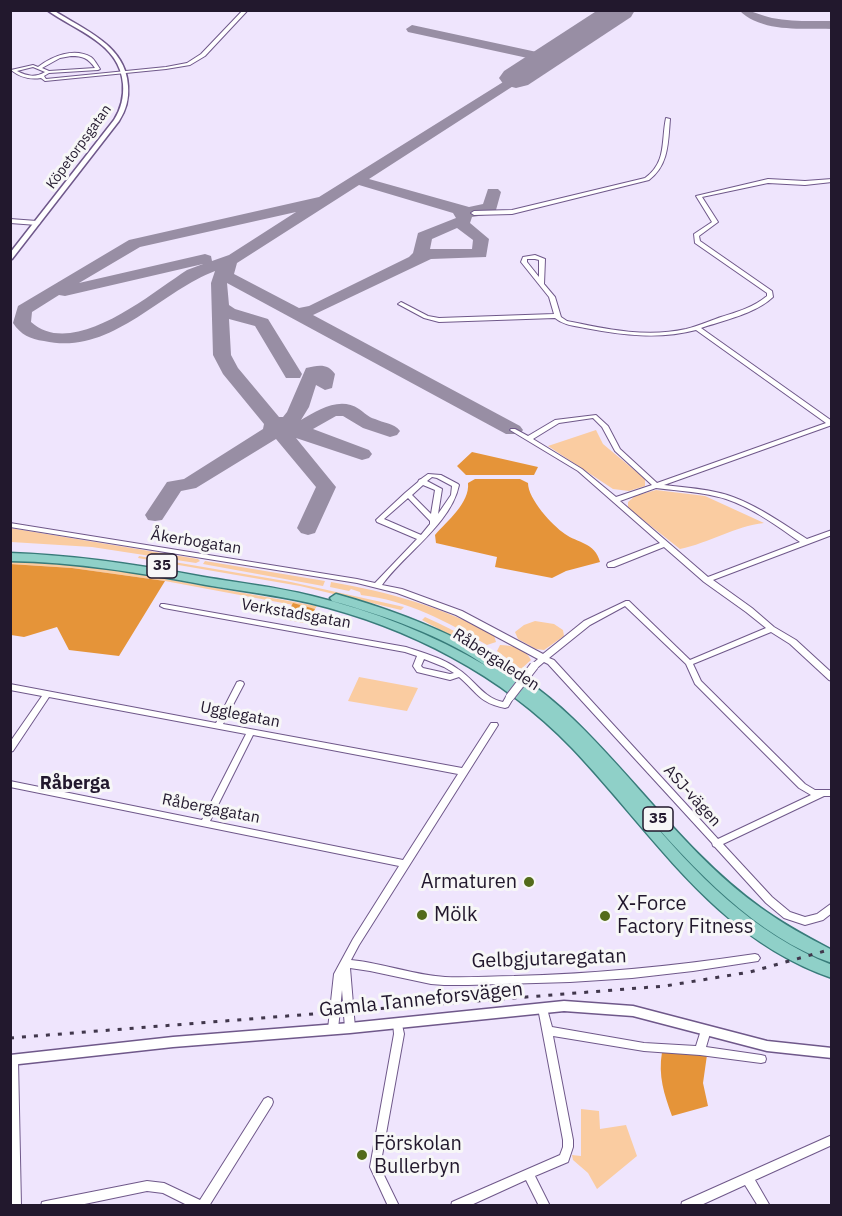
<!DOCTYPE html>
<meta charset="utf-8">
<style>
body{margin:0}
#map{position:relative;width:842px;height:1216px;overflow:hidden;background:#efe5fd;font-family:"IBM Plex Sans",sans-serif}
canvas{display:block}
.frame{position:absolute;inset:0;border:12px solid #22182d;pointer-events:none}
</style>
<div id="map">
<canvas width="842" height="1216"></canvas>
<div class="frame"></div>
</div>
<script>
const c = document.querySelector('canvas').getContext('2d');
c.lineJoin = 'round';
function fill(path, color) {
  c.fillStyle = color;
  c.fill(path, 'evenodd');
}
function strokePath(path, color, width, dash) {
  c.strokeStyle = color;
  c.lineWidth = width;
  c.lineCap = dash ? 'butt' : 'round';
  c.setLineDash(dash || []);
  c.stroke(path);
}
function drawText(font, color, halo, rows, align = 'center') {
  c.font = font + ' "IBM Plex Sans",sans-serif';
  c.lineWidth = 6;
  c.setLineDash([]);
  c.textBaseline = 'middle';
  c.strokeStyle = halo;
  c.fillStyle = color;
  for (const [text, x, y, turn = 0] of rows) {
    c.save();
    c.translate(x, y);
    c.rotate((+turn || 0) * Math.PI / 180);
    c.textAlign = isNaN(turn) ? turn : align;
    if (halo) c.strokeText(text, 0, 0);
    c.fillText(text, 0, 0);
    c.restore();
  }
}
const green = new Path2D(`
 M 596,430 L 603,444 L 645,479 L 645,486 L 629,491 L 613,489 L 548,446 Z
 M 656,490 L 705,496 L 764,523 C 735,526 709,543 680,549 L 628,508 L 628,502 L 635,496 Z
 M 10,528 L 198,559 L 200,561 L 196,563 L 92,547 L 11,542 Z
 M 139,556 L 291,582 L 404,607 L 401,610 L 300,586 L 138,558 Z
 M 10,561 L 98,567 L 317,606 L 315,609 L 165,581 L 72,568 L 11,564 Z
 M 205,561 L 325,581 L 323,586 L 203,564 Z
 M 331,582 C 389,592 442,607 494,635 L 496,642 L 487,645 C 448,622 407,600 361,595 L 360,592 L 351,589 L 349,591 L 330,587 Z
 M 425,617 C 459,632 489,650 519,672 L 517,674 L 489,656 L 422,620 Z
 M 535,621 L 554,624 L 563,630 L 564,636 L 544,650 L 536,649 L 518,639 L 515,632 L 524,625 Z
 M 500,645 C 511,645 526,649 531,660 L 521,669 L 497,651 Z
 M 359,677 L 418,688 L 407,711 L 348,701 Z
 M 581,1109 L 599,1111 L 600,1129 L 626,1125 L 637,1156 L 597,1189 L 588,1173 L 573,1160 L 572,1155 L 581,1156 Z`);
const forest = new Path2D(`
 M 472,452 L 538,467 L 534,475 L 466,475 L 457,466 Z
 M 475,479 L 520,479 L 528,483 C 528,499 552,525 565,534 C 577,543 595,542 600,562 L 566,571 L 552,578 L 495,567 L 497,557 L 436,543 L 435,535 C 447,521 470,503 468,483 Z
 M 10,564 L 72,568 L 165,581 L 119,656 L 69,650 L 57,627 L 24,637 L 11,635 Z
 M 293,603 L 315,609 L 313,613 L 324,616 L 304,623 L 284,619 Z
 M 662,1052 L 707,1055 L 703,1083 L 708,1106 L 672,1116 C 664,1094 658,1076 662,1052 Z`);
const taxiway = new Path2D(`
 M 739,10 C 753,10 759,15 772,18 C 792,22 812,21 832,21 L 832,29 C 803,28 761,33 739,10 Z
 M 412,25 L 546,54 L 552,58 L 546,62 L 408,32 L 406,29 Z
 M 516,74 L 523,78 L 521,81 L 369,179 L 469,207 L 483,204 L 488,189 L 498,189 L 501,192 L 496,210 L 485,215 L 472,217 L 470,223 L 489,239 L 486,257 L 431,259 L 313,315 L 520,426 L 523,430 L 520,434 L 506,434 L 227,283 L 229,305 L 235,309 L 268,319 L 302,374 L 300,378 L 286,378 L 255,326 L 229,319 L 231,355 L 238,368 L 279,417 L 283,417 L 287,412 L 306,368 C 318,365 328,363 335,374 L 332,388 L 325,390 L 316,385 L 309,407 L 301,420 C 318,410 340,396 359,409 C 365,413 368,417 375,419 C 383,423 394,423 400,431 L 397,435 L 390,437 L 363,428 L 343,416 L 336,416 L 313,429 L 369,450 L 372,454 L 369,458 L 362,460 L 296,438 L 336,487 L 315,533 L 308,535 L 301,533 L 297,528 L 316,487 L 276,439 L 196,488 L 181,491 L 162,520 L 155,521 L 148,520 L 145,515 L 167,482 L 184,479 L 263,429 L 264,424 L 223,374 L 213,355 L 211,283 L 215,271 C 158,293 111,356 44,341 C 30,339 21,335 13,323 L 18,306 L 129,240 L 319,197 ZM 359,185 L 453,213 L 456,218 L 418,233 L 413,253 L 409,257 L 309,306 L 299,308 L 234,274 L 237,263 ZM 296,212 L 229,255 L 212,261 L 211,256 L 205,254 L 79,283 L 140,247 ZM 457,228 L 473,240 L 472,249 L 430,249 L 432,239 ZM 203,264 L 187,270 C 150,294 73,360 31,322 L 32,312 L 59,295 L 65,296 Z`);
const runway = new Path2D(`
 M 598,10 L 635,10 L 631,17 L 528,85 L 516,88 L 504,85 L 499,78 L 504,71 Z`);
const minor = new Path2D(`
 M 243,10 L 248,10 L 205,56 L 190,65 L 166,69 L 45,81 L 41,78 C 29,80 20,77 11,70 L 33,65 L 38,67 C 52,56 74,47 91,57 C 95,60 97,65 100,69 L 98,70 L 49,73 L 44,76 L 46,79 L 166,67 L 187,63 L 201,54 ZM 71,56 C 83,56 88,58 95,68 L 49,71 L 42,68 L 60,58 ZM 33,67 L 45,72 C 35,78 27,76 17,71 Z
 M 666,118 L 670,119 C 668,142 669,165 649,180 L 512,214 L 474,215 L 471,213 L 474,211 L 512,210 L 645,178 C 667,162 661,141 666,118 Z
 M 768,179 L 805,181 L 832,179 L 832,182 L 805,185 L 768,183 L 702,197 L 718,222 L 699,236 L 700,241 L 772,291 L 773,297 C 755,314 724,320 701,328 L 832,421 L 832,425 L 664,485 C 687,488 712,489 733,497 C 760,507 783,524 807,539 L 832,530 L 832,535 L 713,580 L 752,608 L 774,627 L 796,640 L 832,673 L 832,681 L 829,680 L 790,644 L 771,632 L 693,664 L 701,681 L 805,784 L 815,790 L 832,790 L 832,796 L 824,796 L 723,844 L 772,897 L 790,912 L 805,917 L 817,914 L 832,903 L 832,913 L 823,920 L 805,925 L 784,918 L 766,903 L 715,847 L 713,846 L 712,843 L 548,664 L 544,662 L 537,668 L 531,668 L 530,666 L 538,659 L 456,615 L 397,593 L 357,583 L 10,527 L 10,523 L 357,579 L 375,583 L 417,539 L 377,522 L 376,520 L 405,493 L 418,482 L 419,480 L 421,479 L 428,474 L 441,475 L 458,484 L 459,485 C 451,524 405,553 382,585 L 402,589 L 462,611 L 543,654 L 584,621 L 626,601 L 629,601 L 690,660 L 766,628 L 746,612 L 704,582 L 664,547 L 614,567 L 608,567 L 607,565 L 608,563 L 660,543 L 578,471 L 510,430 L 511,429 L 515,429 L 528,436 L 555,420 L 596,415 L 608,426 L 620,449 L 657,483 L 826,423 L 696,330 C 659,340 622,335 585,328 C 575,326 563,325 555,318 L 439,322 L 424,318 L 398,304 L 401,302 L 403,303 L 428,316 L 439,318 L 554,314 L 549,297 L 521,262 L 523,257 L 535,255 L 545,259 L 544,284 L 555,297 L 561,317 L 567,321 C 606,329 646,338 686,329 C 698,326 709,321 721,317 C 737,312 754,307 767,296 L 767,293 L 695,243 L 694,234 L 712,222 L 696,196 ZM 527,259 L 535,259 L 539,260 L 539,277 L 527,262 ZM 593,418 L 602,427 L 615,451 L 652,485 L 616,497 L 582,469 L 533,439 L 559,423 ZM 432,477 L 437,478 L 452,486 L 451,495 L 438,514 L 442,489 L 427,481 ZM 423,485 L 435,490 L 431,514 L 412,495 ZM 656,488 C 679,491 704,492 726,499 C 753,508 777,526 800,542 L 708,577 L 620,501 ZM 408,498 L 430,521 L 430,524 L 421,535 L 384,519 ZM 625,606 L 686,664 L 695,684 L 799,788 L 811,795 L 718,839 L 554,660 L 549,658 L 590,625 Z
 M 10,219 L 37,221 L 40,223 L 37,225 L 10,223 Z
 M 161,604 L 164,604 L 406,647 C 424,653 443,658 458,669 C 474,679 483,698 503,702 L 507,695 L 513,695 L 514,697 L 508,707 L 505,708 C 479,703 477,692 459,677 L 450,680 L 417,672 L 413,666 L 417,656 L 405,652 L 164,608 L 160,606 ZM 424,659 L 444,667 L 454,673 L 450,674 L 423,668 L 421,666 Z
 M 240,681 L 243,682 L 244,684 L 223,724 L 462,768 L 491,723 L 497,723 L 498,725 L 359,945 L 351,960 C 383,963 413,975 445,977 C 468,978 491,976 514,976 C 595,974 675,966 755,954 L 758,955 L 760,958 L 758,961 L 693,971 L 632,978 L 570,982 L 468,985 L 444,985 L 431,984 L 370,971 L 350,968 L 355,1028 L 354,1031 L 350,1032 L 346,1031 L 345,1028 L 342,990 L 338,1029 L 337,1032 L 333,1033 L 329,1032 L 328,1029 L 334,974 L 353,939 L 399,866 L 10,787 L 10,781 L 202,820 L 246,734 L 49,697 L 13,751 L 10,752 L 10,742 L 42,696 L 10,690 L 10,684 L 216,723 L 236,684 L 237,682 ZM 253,735 L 458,774 L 403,860 L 210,821 Z
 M 543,1004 L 546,1005 L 552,1027 L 644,1043 L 696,1046 L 702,1027 L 706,1026 L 710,1027 L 711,1030 L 706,1047 L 761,1055 L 765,1056 L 766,1059 L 765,1062 L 761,1063 L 700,1055 L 644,1051 L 553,1036 L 573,1140 L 573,1147 L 568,1162 L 535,1176 L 550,1206 L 539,1206 L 526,1180 L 469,1206 L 451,1206 L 452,1202 L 560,1155 L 563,1147 L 563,1140 L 538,1008 L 540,1005 Z
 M 398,1019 L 401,1020 L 404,1034 L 380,1167 L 399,1206 L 388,1206 L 370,1167 L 394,1034 L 393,1023 L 395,1020 Z
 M 10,1056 L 13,1056 L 17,1057 L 18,1060 L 21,1206 L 11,1206 Z
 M 268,1097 L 272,1099 L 273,1102 L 272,1105 L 209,1206 L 189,1206 L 163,1193 L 147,1191 L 75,1206 L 41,1206 L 42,1202 L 46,1201 L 147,1181 L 164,1183 L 200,1200 L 264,1099 Z
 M 832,1135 L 832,1145 L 755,1180 L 770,1206 L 758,1206 L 745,1185 L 699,1206 L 681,1206 L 682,1202 Z`);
const tertiary = new Path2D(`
 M 47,10 L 53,10 C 84,30 126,45 128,86 C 129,99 126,110 119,121 L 12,259 L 10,260 L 10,253 L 114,120 C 121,109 124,97 123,84 C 120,43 76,31 47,10 Z
 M 564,1001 L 633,1006 L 767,1041 L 832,1048 L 832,1058 L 767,1051 L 633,1016 L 564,1011 L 350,1033 L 173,1047 L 10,1065 L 10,1055 L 173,1037 L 350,1023 Z`);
const primary = new Path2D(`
 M 10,553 C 76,555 140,565 204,577 C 240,583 277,587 312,596 C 374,611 432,634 488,667 C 441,635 386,616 332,601 L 330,598 L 336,594 C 423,618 506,655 572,718 C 636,779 688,856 761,908 C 783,924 807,937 832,950 L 832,963 C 756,937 693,868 642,810 C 696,874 752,933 832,965 L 832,978 C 715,938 653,833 572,748 C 502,675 409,627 310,603 C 276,595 241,591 206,585 C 141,573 76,562 10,561 Z`);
const rail = new Path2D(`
 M 10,1038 L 665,986 L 750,972 L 832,949`);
const minorBridge = new Path2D(`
 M 510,697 L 534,666`);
const markers = [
 [529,882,6,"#536b1b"],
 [422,915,6,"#536b1b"],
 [605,916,6,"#536b1b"],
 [362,1155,6,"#536b1b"]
];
const farStreetnames = [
 ["Köpetorpsgatan",79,147,-54]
];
const shields = [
 [162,566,30],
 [658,819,30]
];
const shieldNames = [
 ["35",162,566],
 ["35",658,819]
];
const streetNames = [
 ["Åkerbogatan",196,542,9],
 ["Verkstadsgatan",296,614,10],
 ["Råbergaleden",496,660,33],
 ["Ugglegatan",240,715,11],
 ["ASJ-vägen",692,796,48],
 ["Råbergagatan",211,809,11]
];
const neighbourhoodNames = [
 ["Råberga",75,784]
];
const nearPoinames = [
 ["Armaturen",517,882,"right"],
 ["X-Force",617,904],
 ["Factory Fitness",617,927],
 ["Mölk",434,915],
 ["Förskolan",374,1144],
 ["Bullerbyn",374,1167]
];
const nearStreetnames = [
 ["Gelbgjutaregatan",549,959,-2],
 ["Gamla Tanneforsvägen",421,1000,-6]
];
fill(green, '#facca1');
fill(forest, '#e59439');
fill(taxiway, '#988ea4');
fill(runway, '#988ea4');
strokePath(minor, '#6f588a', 2);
strokePath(tertiary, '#6f588a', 3);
strokePath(primary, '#387b7a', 3);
fill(minor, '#fff');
fill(tertiary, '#fff');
fill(primary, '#8fd0c8');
strokePath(rail, '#41374c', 3, [4, 8]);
strokePath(minorBridge, '#6f588a', 10, []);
strokePath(minorBridge, '#fff', 8);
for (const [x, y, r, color] of markers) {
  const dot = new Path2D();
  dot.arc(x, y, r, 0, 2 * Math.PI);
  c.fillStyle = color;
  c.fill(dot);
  strokePath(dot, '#f7f7f7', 2);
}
drawText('14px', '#22182d', '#f7f7f7', farStreetnames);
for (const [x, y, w] of shields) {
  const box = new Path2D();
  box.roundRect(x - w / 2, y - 12, w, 24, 4.5);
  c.fillStyle = '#f7f7f7';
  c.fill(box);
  strokePath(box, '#22182d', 1.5);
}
drawText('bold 15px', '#22182d', null, shieldNames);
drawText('16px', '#22182d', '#f7f7f7', streetNames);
drawText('bold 18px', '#22182d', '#f7f7f7', neighbourhoodNames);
drawText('20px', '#22182d', '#f7f7f7', nearPoinames, 'left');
drawText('20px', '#22182d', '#f7f7f7', nearStreetnames);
</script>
